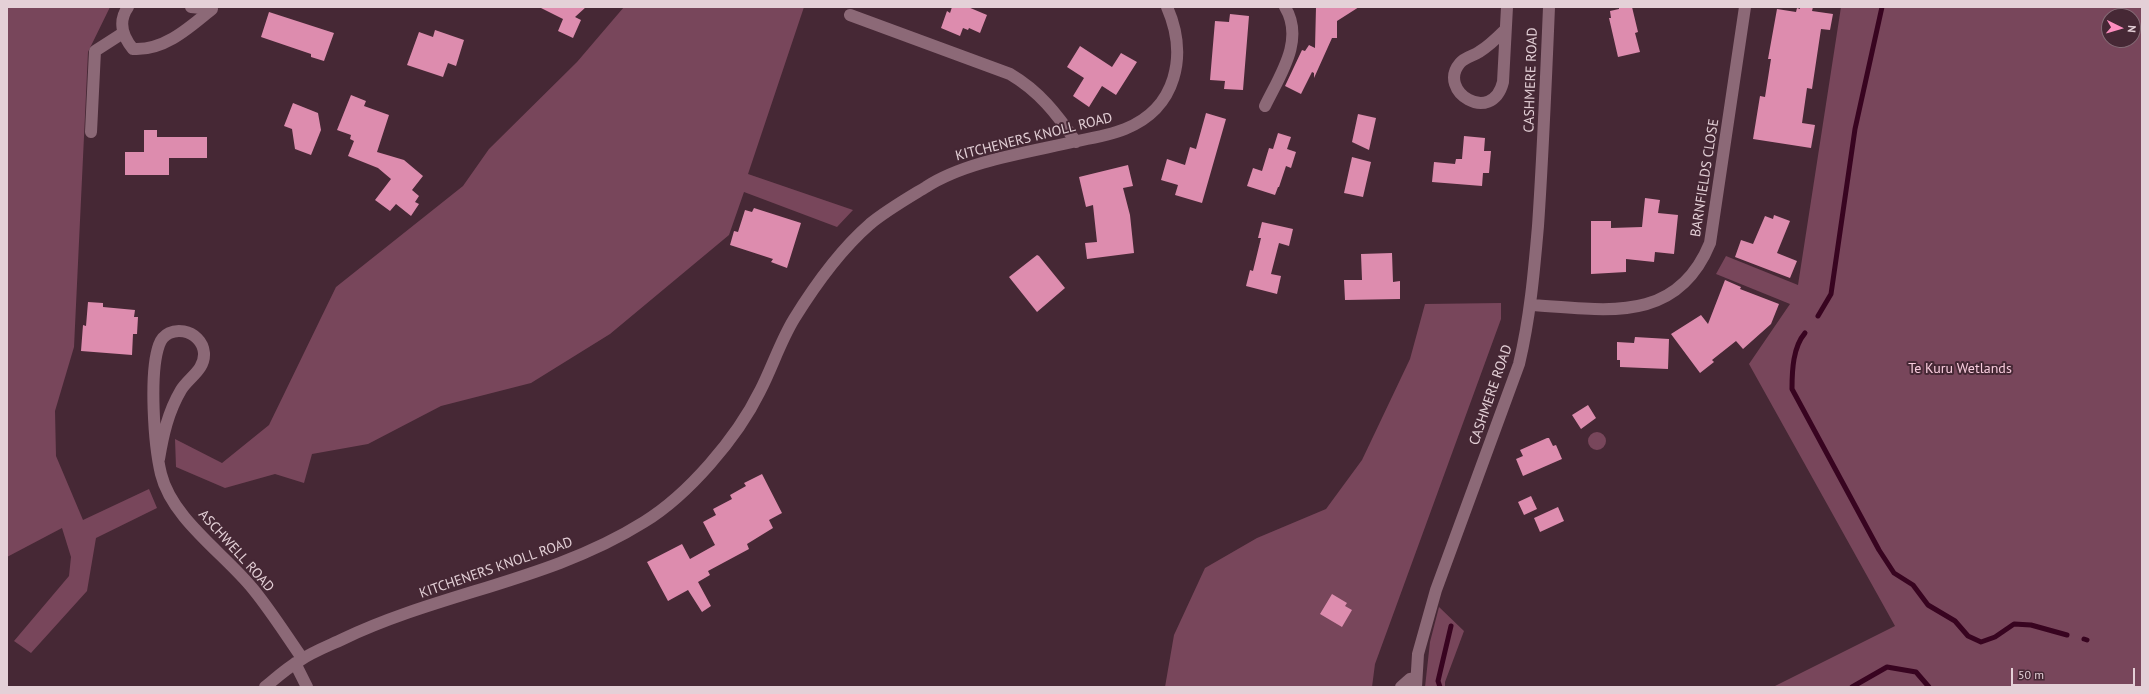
<!DOCTYPE html>
<style>
body{margin:0}
#map{position:relative;width:2149px;height:694px;overflow:hidden;background:#462835;font-family:"PT Sans",sans-serif}
canvas{display:block}
.frame{position:absolute;inset:0;border:8px solid #e4d0d7;pointer-events:none}
.north{position:absolute;left:2101px;top:8px;width:40px;height:40px;box-sizing:border-box;background:#462835;border:1px solid #856b76;border-radius:50%;rotate:95deg;font-size:11px;font-weight:700;line-height:16px;text-align:center;color:#e4d0d7}
.north::after{content:'';display:block;margin:auto;width:14px;height:18px;background:#fd8ebf;clip-path:polygon(50% 0,100% 100%,50% 72%,0 100%)}
.scale{position:absolute;left:2011px;top:668px;width:124px;height:18px;box-sizing:border-box;border:2px solid #e4d0d7;border-top:0;padding-left:5px;font-size:12px;line-height:14px;white-space:nowrap;color:#e4d0d7;-webkit-text-stroke:3px #462835;paint-order:stroke}
</style>
<div id="map">
<canvas width="2149" height="694"></canvas>
<div class="frame"></div>
<div class="north">N</div>
<div class="scale">50 m</div>
</div>
<script>
const c = document.querySelector('canvas').getContext('2d');
c.lineJoin = 'round';
function fill(path, color) {
  c.fillStyle = color;
  c.fill(path, 'evenodd');
}
function strokePath(path, color, width, dash) {
  c.strokeStyle = color;
  c.lineWidth = width;
  c.lineCap = dash ? 'butt' : 'round';
  c.setLineDash(dash || []);
  c.stroke(path);
}
function drawText(font, color, halo, rows, align = 'center') {
  c.font = font + ' "PT Sans",sans-serif';
  c.lineWidth = 4;
  c.setLineDash([]);
  c.textBaseline = 'middle';
  c.strokeStyle = halo;
  c.fillStyle = color;
  for (const [text, x, y, turn = 0] of rows) {
    c.save();
    c.translate(x, y);
    c.rotate((+turn || 0) * Math.PI / 180);
    c.textAlign = isNaN(turn) ? turn : align;
    if (halo) c.strokeText(text, 0, 0);
    c.fillText(text, 0, 0);
    c.restore();
  }
}
const green = new Path2D(`
 M 7,7 L 110,7 L 88,52 L 74,347 L 55,411 L 56,456 L 83,520 L 149,489 L 157,508 L 96,538 L 87,591 L 31,653 L 14,641 L 69,576 L 71,557 L 62,528 L 7,557 Z
 M 624,7 L 804,7 L 748,174 L 853,210 L 837,227 L 744,192 L 729,235 L 610,334 L 531,383 L 441,406 L 368,444 L 312,454 L 304,483 L 275,474 L 225,488 L 176,467 L 175,439 L 222,463 L 269,425 L 336,287 L 463,186 L 489,149 L 577,62 Z
 M 1841,7 L 2142,7 L 2142,687 L 1773,687 L 1895,626 L 1749,364 L 1790,304 L 1716,274 L 1726,256 L 1798,285 ZM 2109,16 L 2133,16 L 2133,40 L 2109,40 Z
 M 1501,303 L 1501,319 L 1375,664 L 1372,687 L 1165,687 L 1174,635 L 1205,568 L 1257,538 L 1326,509 L 1362,460 L 1410,359 L 1425,304 Z
 M1588 441a9 9 0 1 1 18 0a9 9 0 1 1-18 0Z
 M 1439,607 L 1464,631 L 1445,682 L 1445,687 L 1425,687 L 1430,642 Z`);
const stream = new Path2D(`
 M 1818,316 L 1831,294 L 1855,129 L 1882,7
 M 1805,333 C 1793,347 1792,370 1792,389 L 1879,550 L 1894,573 L 1913,585 L 1928,605 L 1955,621 L 1968,636 L 1981,642 L 1995,637 L 2014,624 L 2031,625 L 2067,635
 M 2084,639 L 2087,640
 M 1440,687 L 1438,681 L 1451,626
 M 1852,687 L 1887,667 L 1916,672 L 1929,687`);
const building = new Path2D(`
 M 539,7 L 586,7 L 575,17 L 581,20 L 573,38 L 558,31 L 563,19 Z
 M 952,7 L 968,7 L 987,15 L 980,33 L 969,28 L 968,30 L 963,28 L 960,36 L 941,28 L 947,11 L 950,13 Z
 M 1316,7 L 1359,7 L 1337,21 L 1337,38 L 1332,38 L 1314,78 L 1314,73 L 1312,72 L 1301,94 L 1285,86 L 1302,50 L 1305,51 L 1309,45 L 1315,48 Z
 M 1619,7 L 1632,7 L 1638,32 L 1635,33 L 1640,52 L 1618,57 L 1609,18 L 1611,18 L 1610,11 L 1619,9 Z
 M 1800,7 L 1813,7 L 1812,11 L 1833,14 L 1830,30 L 1821,29 L 1812,89 L 1807,88 L 1802,123 L 1815,125 L 1811,148 L 1753,139 L 1760,96 L 1765,97 L 1771,59 L 1768,59 L 1777,9 L 1796,12 L 1797,8 L 1800,9 Z
 M 269,12 L 334,33 L 324,61 L 311,57 L 311,54 L 261,37 Z
 M 1230,14 L 1249,16 L 1243,90 L 1224,89 L 1225,81 L 1210,80 L 1215,21 L 1229,22 Z
 M 435,30 L 464,40 L 456,66 L 448,63 L 443,77 L 407,65 L 419,32 L 433,37 Z
 M 1080,46 L 1112,67 L 1121,53 L 1137,62 L 1116,95 L 1102,86 L 1089,107 L 1073,96 L 1084,78 L 1067,67 Z
 M 351,95 L 366,101 L 364,106 L 389,115 L 377,152 L 404,160 L 423,176 L 412,190 L 419,196 L 415,202 L 419,204 L 411,216 L 396,204 L 390,211 L 375,200 L 391,179 L 378,168 L 348,156 L 354,141 L 350,139 L 351,135 L 337,130 Z
 M 293,103 L 318,113 L 321,130 L 311,155 L 295,149 L 292,129 L 284,126 Z
 M 1206,113 L 1226,119 L 1202,203 L 1175,195 L 1178,185 L 1161,180 L 1167,159 L 1185,165 L 1190,147 L 1196,149 Z
 M 1358,114 L 1376,118 L 1369,150 L 1352,142 Z
 M 144,130 L 157,130 L 157,137 L 207,137 L 207,158 L 169,158 L 169,175 L 125,175 L 125,152 L 144,152 Z
 M 1278,133 L 1291,137 L 1287,149 L 1296,152 L 1291,168 L 1286,166 L 1279,187 L 1278,187 L 1275,195 L 1247,186 L 1253,168 L 1262,171 L 1269,148 L 1273,149 Z
 M 1464,136 L 1485,138 L 1484,151 L 1491,151 L 1489,173 L 1483,173 L 1482,186 L 1432,182 L 1434,162 L 1455,164 L 1456,159 L 1462,159 Z
 M 1352,157 L 1371,162 L 1363,197 L 1344,193 Z
 M 1128,165 L 1133,186 L 1123,188 L 1130,215 L 1134,253 L 1087,259 L 1085,243 L 1097,242 L 1093,205 L 1086,207 L 1079,177 Z
 M 1645,198 L 1660,200 L 1658,213 L 1678,215 L 1674,254 L 1655,252 L 1654,262 L 1626,259 L 1626,272 L 1591,274 L 1591,221 L 1611,221 L 1611,228 L 1642,227 Z
 M 754,208 L 801,223 L 787,268 L 771,262 L 773,259 L 730,245 L 734,231 L 738,232 L 745,210 L 752,212 Z
 M 1774,215 L 1790,221 L 1777,253 L 1797,261 L 1790,278 L 1735,257 L 1741,240 L 1753,244 L 1765,216 L 1773,219 Z
 M 1262,222 L 1293,229 L 1289,246 L 1279,243 L 1271,274 L 1281,276 L 1277,294 L 1246,286 L 1250,270 L 1253,271 L 1261,238 L 1258,238 Z
 M 1392,253 L 1393,282 L 1400,281 L 1400,299 L 1345,300 L 1344,280 L 1362,280 L 1361,254 Z
 M 1037,255 L 1039,256 L 1065,288 L 1037,312 L 1009,277 Z
 M 1725,280 L 1741,287 L 1740,289 L 1779,304 L 1771,324 L 1743,349 L 1736,341 L 1712,360 L 1714,362 L 1700,373 L 1671,334 L 1701,315 L 1708,324 Z
 M 88,302 L 103,303 L 103,307 L 135,310 L 134,317 L 138,317 L 137,334 L 133,334 L 132,355 L 81,351 L 83,325 L 86,326 Z
 M 1635,337 L 1669,339 L 1668,369 L 1620,367 L 1620,360 L 1617,360 L 1617,342 L 1634,343 Z
 M 1588,405 L 1596,418 L 1581,429 L 1572,415 Z
 M 1547,438 L 1549,438 L 1553,446 L 1556,445 L 1562,459 L 1523,476 L 1516,459 L 1523,456 L 1520,450 Z
 M 762,474 L 782,513 L 769,520 L 773,528 L 747,544 L 749,549 L 708,571 L 710,575 L 698,582 L 711,606 L 702,612 L 688,590 L 668,601 L 647,562 L 682,544 L 690,559 L 715,545 L 703,522 L 716,515 L 713,509 L 732,499 L 730,495 L 746,486 L 744,483 Z
 M 1531,496 L 1537,509 L 1524,515 L 1518,502 Z
 M 1558,507 L 1564,521 L 1540,532 L 1534,518 Z
 M 1332,594 L 1347,603 L 1345,606 L 1352,610 L 1342,627 L 1320,614 Z`);
const minor = new Path2D(`
 M 128,7 C 118,21 122,36 133,49 C 164,51 189,28 212,9 L 191,7
 M 850,15 L 1010,74 C 1039,91 1057,114 1076,142
 M 1505,30 C 1497,38 1489,46 1479,52 C 1473,56 1465,57 1460,63 C 1436,91 1492,126 1503,82 L 1507,7
 M 1265,106 C 1280,75 1305,40 1285,7
 M 91,132 L 95,51 L 123,33
 M 1531,305 C 1604,309 1676,326 1710,243 L 1745,7
 M 159,459 C 163,435 168,412 181,390 C 188,378 205,370 204,353 C 202,329 167,322 159,345 C 149,373 154,445 161,474 C 172,519 225,554 253,589 C 271,611 286,635 302,658
 M 295,663 L 307,687
 M 265,687 C 276,678 287,668 299,661 C 312,652 328,646 343,639 C 441,592 550,581 644,522 C 688,495 737,438 760,391 C 772,368 780,342 794,319 C 815,285 840,250 870,224 C 887,210 908,198 926,187 C 966,161 1030,152 1077,141 C 1093,138 1110,135 1125,129 C 1177,108 1188,55 1167,7
 M 1401,687 L 1410,679 L 1416,678
 M 1416,687 L 1418,654 L 1436,590 L 1519,364 C 1530,318 1534,272 1538,226 C 1543,153 1546,80 1549,7`);
const streetNames = [
 ["CASHMERE ROAD",1531,80,-88],
 ["KITCHENERS KNOLL ROAD",1034,137,-14],
 ["BARNFIELDS CLOSE",1705,178,-81],
 ["CASHMERE ROAD",1491,395,-71],
 ["ASCHWELL ROAD",236,551,48],
 ["KITCHENERS KNOLL ROAD",496,568,-19]
];
const parkNames = [
 ["Te Kuru Wetlands",1960,369]
];
fill(green, '#78465b');
strokePath(stream, '#380420', 5);
fill(building, '#dd8cae');
strokePath(minor, '#8c6977', 12);
drawText('14px', '#e4d0d7', '#462835', streetNames);
drawText('14px', '#f8ccdd', '#462835', parkNames);
</script>
